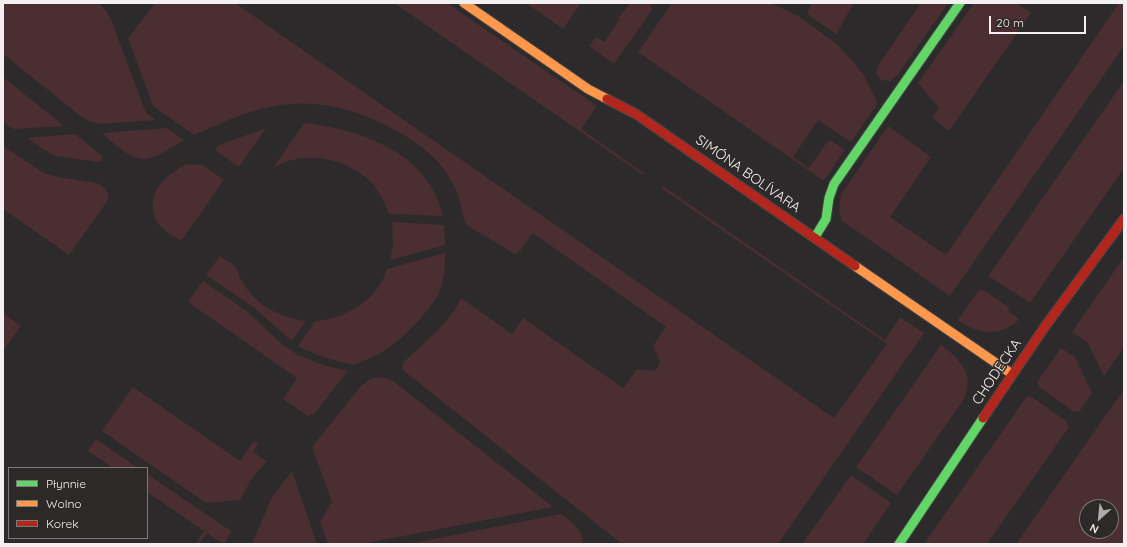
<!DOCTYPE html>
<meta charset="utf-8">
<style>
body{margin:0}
#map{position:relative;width:1127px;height:547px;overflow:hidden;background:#2c2a2a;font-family:Quicksand,sans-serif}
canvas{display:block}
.frame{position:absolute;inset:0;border:4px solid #f2f0f0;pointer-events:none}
.legend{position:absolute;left:8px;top:467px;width:140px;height:72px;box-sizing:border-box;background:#2d2929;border:1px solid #7c7979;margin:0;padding:5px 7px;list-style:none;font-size:12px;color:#f2f0f0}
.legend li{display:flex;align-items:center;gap:8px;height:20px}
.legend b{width:20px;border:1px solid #7c7979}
.north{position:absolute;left:1079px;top:499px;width:40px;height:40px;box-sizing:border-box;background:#2d2929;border:1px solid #7c7979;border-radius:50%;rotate:207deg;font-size:11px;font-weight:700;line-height:16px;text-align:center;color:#f2f0f0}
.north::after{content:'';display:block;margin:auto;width:14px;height:18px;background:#adabab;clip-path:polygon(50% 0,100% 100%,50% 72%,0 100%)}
.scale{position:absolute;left:989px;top:16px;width:97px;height:18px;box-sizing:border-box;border:2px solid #f2f0f0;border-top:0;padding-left:5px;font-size:12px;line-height:14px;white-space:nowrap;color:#f2f0f0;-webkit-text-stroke:3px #2d2929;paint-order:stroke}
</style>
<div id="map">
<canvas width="1127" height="547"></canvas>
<div class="frame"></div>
<ul class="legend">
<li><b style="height:5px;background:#63d668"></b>Płynnie</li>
<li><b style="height:5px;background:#ff974d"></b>Wolno</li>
<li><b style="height:5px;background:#b3261e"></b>Korek</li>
</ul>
<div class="north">N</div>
<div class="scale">20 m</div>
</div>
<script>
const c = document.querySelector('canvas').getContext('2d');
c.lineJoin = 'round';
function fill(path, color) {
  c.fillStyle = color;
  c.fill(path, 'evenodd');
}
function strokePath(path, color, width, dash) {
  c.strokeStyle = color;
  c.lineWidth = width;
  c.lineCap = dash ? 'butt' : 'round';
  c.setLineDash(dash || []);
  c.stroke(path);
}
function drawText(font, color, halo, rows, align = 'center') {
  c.font = font + ' Quicksand,sans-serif';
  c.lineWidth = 3;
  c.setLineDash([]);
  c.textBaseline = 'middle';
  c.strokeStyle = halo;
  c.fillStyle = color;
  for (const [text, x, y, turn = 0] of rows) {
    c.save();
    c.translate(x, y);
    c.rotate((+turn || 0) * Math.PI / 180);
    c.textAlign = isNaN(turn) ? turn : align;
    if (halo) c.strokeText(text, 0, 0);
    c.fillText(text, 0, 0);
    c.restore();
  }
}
const green = new Path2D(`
 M 3,3 L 98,3 L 106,11 L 112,22 L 146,113 L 156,120 L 100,124 L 92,122 L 83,118 L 3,54 Z
 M 152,3 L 235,3 L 834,418 L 887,344 L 661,188 L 663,186 L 885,340 L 900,317 L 924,333 L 778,544 L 622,544 L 404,371 L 402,366 C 405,358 416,352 421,346 C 436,332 453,317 461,298 L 512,334 L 523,318 L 623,388 L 637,369 L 652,371 L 657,369 L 660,361 L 653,346 L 666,327 L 533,233 L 519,252 L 515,254 L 468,226 C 462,220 461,203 458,195 C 454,186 449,176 443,168 C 430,151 410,138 391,128 C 347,104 302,96 253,111 C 233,117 213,127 194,135 L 153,106 L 128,38 L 154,5 Z
 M 394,3 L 447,3 L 597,106 L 581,129 L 644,173 L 643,175 Z
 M 531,3 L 581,3 L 563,29 L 529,5 Z
 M 630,3 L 648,3 L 651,5 L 652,10 L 614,64 L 589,46 L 596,37 L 604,42 L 620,19 L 619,17 Z
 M 672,3 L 771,3 L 798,16 L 838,45 L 854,63 L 863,74 L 876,99 L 877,103 L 876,106 L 851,142 L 818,120 L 793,157 L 809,168 L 827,142 L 832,141 L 845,150 L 824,181 L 638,52 Z
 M 812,3 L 854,3 L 836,34 L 808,15 L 808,11 Z
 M 921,3 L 948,3 L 897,76 L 890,81 L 881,80 L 876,73 L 879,64 Z
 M 974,3 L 1016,3 L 1031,13 L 949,131 L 932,118 L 939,108 L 918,83 Z
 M 1119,3 L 1124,3 L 1124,46 L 950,296 L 841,220 L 839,204 L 842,193 L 888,126 L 931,157 L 890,217 L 946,255 Z
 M 3,77 L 64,126 L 14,129 L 3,122 Z
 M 1124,81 L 1124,168 L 1030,303 L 990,277 L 989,275 Z
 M 304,123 C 361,129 429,153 443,216 L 389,214 C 385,203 379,191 371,182 C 346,158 303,149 273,168 Z
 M 167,128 L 184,140 C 174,146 161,155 151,158 C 133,164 114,143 102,133 Z
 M 266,128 L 239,167 L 215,150 L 219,145 Z
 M 75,134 L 101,155 L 103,158 L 101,161 L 98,162 L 56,156 L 46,151 L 27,138 Z
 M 3,146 L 44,173 L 58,177 L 97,183 C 105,187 109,191 108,200 L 69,255 L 3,209 Z
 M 188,164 L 203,165 L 224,180 L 181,241 C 173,236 162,230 157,222 C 146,201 157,182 175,171 C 179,168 183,165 188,164 Z
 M 392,222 L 444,225 L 445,245 L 390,260 L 393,247 Z
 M 445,253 C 445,266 445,278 440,290 C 433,309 399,343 382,352 C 377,355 372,357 368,359 C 364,360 360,363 357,364 C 346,366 308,352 298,346 L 315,321 C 345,319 378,300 387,269 Z
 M 220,256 C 224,259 232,263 235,267 C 239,274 242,283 247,289 C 261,308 283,318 306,321 L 292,341 L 253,307 L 206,275 Z
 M 1124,257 L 1124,347 L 1104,376 L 1087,342 L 1072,332 Z
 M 203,281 L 248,312 L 283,345 L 298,355 L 324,365 L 348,371 L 313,415 L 311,414 L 309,417 L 283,399 L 297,378 L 188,302 Z
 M 984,290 L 1008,307 L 1009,312 L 1019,319 C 1003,338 976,334 958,320 L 978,291 Z
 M 3,313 L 21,326 L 3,351 Z
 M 941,345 C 960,359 975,374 964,399 L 897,495 L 856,467 Z
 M 1061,348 L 1075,357 L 1092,393 L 1079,412 L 1073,411 L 1039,387 L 1037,382 Z
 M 380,377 L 392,380 L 553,507 L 362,544 L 328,544 L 320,522 L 332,502 L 312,447 L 361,386 L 370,379 Z
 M 133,387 L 240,461 L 254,441 L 258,443 L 253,452 L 267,461 L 252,478 L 240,500 L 206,503 L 102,431 Z
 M 1124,389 L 1124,544 L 1016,544 ZM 1087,507 L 1111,507 L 1111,531 L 1087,531 Z
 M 1027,396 L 1032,397 L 1066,421 L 1069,427 L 987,544 L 924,544 Z
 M 96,439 L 138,468 L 113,468 L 88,451 Z
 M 292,471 L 317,544 L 252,544 L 271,499 L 281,485 Z
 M 147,474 L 231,531 L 225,544 L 223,544 L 207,533 L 199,544 L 195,544 L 204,531 L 147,492 Z
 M 851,475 L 891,503 L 863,544 L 802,544 Z
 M 561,514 C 572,522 583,529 583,544 L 408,544 Z`);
const fast = new Path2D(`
 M 815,237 L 826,219 L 829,198 L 834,184 L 960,3
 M 899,544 L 983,418`);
const slow = new Path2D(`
 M 464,3 L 588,89 L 607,99
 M 855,266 L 1012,374`);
const jam = new Path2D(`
 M 607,99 L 636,114 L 855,266
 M 983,418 L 1046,325 L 1124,219`);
const streetNames = [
 ["SIMÓNA BOLÍVARA",748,174,35],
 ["CHODECKA",997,372,-56]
];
fill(green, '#4b2e31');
strokePath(fast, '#494747', 11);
strokePath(slow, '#494747', 11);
strokePath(jam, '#494747', 11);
strokePath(fast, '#63d668', 9);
strokePath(slow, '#ff974d', 9);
strokePath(jam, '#b3261e', 9);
drawText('14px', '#f2f0f0', '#2d2929', streetNames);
</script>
